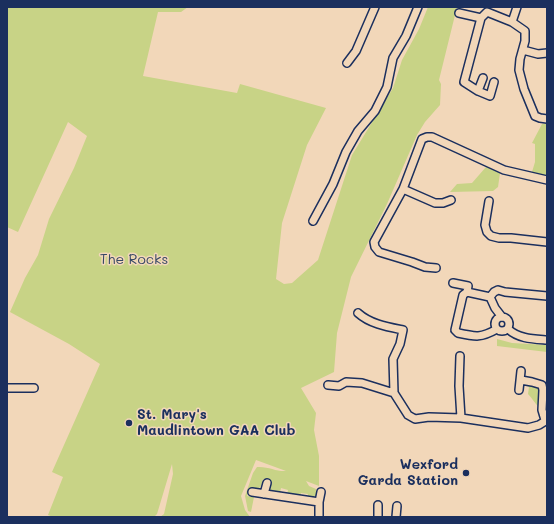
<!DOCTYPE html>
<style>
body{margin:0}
#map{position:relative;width:554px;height:524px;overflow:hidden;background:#f2d7b9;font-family:Mali,sans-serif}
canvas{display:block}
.frame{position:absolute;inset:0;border:8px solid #1b2f5e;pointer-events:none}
</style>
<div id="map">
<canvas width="554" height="524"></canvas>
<div class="frame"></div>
</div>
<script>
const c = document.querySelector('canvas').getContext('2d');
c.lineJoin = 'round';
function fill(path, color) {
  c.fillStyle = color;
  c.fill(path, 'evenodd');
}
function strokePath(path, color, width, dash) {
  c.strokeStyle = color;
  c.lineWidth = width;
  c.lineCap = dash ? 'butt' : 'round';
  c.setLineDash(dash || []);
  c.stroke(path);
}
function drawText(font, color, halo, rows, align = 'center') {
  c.font = font + ' Mali,sans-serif';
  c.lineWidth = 3;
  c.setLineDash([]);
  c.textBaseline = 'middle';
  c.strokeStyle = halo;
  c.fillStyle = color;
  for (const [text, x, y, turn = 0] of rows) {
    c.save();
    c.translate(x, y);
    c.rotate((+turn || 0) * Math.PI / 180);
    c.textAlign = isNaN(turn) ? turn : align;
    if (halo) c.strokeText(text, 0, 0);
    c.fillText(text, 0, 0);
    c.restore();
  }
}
const green = new Path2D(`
 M 7,7 L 188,7 L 181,12 L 158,12 L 143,76 L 237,93 L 240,84 L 326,108 L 307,145 L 282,223 L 276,279 L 284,284 L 292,283 L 318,260 L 352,155 L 393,88 L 402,60 L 419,29 L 428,7 L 457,7 L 439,80 L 441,84 L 440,105 L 425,122 L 417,135 L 387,204 L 351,277 L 337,333 L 334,372 L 301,388 L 316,413 L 314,430 L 319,456 L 319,486 L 306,481 L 309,486 L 316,489 L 316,496 L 314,498 L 307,498 L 308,494 L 301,493 L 300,497 L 287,495 L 288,490 L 281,488 L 280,493 L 273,492 L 270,490 L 271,480 L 263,479 L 261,486 L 258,489 L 249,488 L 247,496 L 254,497 L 251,512 L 248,511 L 245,496 L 253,473 L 257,467 C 268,466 277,472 286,471 L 256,460 L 241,496 L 245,510 L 250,517 L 160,517 L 164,514 L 173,474 L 172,464 L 157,514 L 154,517 L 53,517 L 48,515 L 63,477 L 52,472 L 100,364 L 69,344 L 10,312 L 25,278 L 38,255 L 49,219 L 74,168 L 87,136 L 68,122 L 18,232 L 7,227 Z
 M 542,124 L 547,124 L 547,176 L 532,172 L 535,162 L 535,144 L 532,143 Z
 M 486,167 L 500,173 L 498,187 L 493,191 L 450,192 L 457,184 L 472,183 Z
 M 497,339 L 512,343 L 547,345 L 547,352 L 497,346 Z
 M 526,384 L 539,387 L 540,390 L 540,408 C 535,404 532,398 528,394 L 529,387 L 524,385 Z`);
const street = new Path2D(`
 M 459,13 L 481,18
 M 512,22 L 517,7
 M 523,50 L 538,54 L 547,53
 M 347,63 L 356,51 L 375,7
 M 494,82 L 490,96 L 478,91 L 464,82 L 481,18 L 487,12 L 512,22 L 525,31 L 525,41 L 520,59 L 519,70 L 524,89 L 535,116 L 540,118 L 547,119
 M 478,91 L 483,78
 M 403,189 L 435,203 L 443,203 L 451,200
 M 489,201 L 485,225 L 487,232 L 491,236 L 499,238 L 511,238 L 547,242
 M 313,221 L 333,184 L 346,152 L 358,131 L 375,111 L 387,87 L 393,58 L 406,36 L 418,7
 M 436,268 L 425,267 L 412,262 L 379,252 L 375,247 L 374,242 L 403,189 L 422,139 L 427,137 L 432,137 L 504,170 L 547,180
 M 453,283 L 468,286 L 467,292
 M 490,297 L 495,308 L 502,317
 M 358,313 C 370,324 388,327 403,330 L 400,344 L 393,359 L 394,393 L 408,415 L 415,419 L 429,417 L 461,418 L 528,428 L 539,425 L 547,420
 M495 324a7 7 0 1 1 14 0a7 7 0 1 1-14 0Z
 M 497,329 C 481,338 476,337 458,333 L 455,330 L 463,295 L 467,292 L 490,297 L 494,292 L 498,290 L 505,292 L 547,296
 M 508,329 C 519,339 533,339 547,340
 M 460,356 L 459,386 L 461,418
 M 521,380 L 532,382 L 542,385 L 543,390 L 542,410 L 545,420
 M 328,385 L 339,386 L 346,382 L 362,383 L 394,393
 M 7,388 L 34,388
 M 519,390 L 521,371
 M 252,492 L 319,502 L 319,517
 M 264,494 L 267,483
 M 319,502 L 321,492
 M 378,517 L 378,505
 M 396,517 L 397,506`);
const markers = [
 [129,423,4,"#1b2f5e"],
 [466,473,4,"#1b2f5e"]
];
const parkNames = [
 ["The Rocks",134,260]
];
const poiNames = [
 ["St. Mary's",137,415],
 ["Maudlintown GAA Club",137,431],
 ["Wexford",458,465,"right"],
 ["Garda Station",458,481,"right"]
];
fill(green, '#c8d386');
strokePath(street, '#1b2f5e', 10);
strokePath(street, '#f2d7b9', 7);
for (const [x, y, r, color] of markers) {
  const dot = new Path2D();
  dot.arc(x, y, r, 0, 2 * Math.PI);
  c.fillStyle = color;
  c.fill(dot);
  strokePath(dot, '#f2d7b9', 1.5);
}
drawText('14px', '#354864', '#f2d7b9', parkNames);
drawText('bold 14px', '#1b2f5e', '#f2d7b9', poiNames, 'left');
</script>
